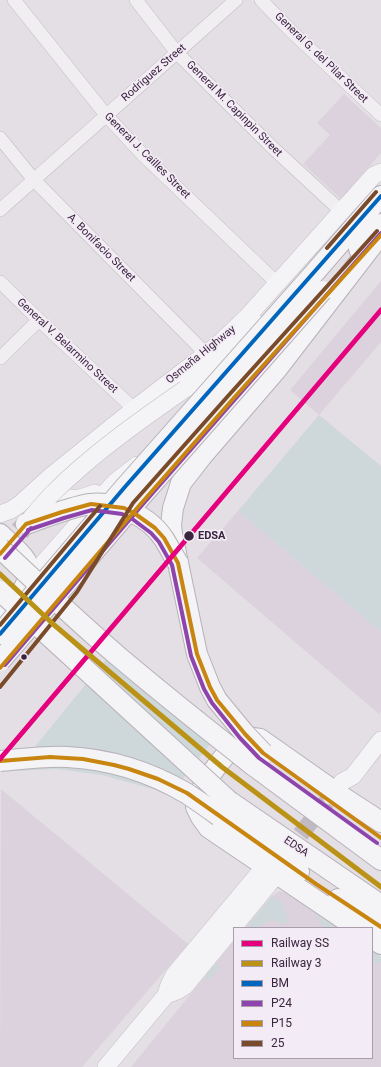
<!DOCTYPE html>
<meta charset="utf-8">
<style>
body{margin:0}
#map{position:relative;width:381px;height:1067px;overflow:hidden;background:#e4dfe4;font-family:Roboto,sans-serif}
canvas{display:block}
.legend{position:absolute;left:233px;top:927px;width:140px;height:132px;box-sizing:border-box;background:#f3ebf5;border:1px solid #a99cac;margin:0;padding:5px 7px;list-style:none;font-size:12px;color:#3a253e}
.legend li{display:flex;align-items:center;gap:8px;height:20px}
.legend b{width:20px;border:1px solid #a99cac}
</style>
<div id="map">
<canvas width="381" height="1067"></canvas>
<ul class="legend">
<li><b style="height:5px;background:#e5007d"></b>Railway SS</li>
<li><b style="height:5px;background:#ba9216"></b>Railway 3</li>
<li><b style="height:5px;background:#0065bd"></b>BM</li>
<li><b style="height:5px;background:#8e44ad"></b>P24</li>
<li><b style="height:5px;background:#c88610"></b>P15</li>
<li><b style="height:5px;background:#7a4b2a"></b>25</li>
</ul>
</div>
<script>
const c = document.querySelector('canvas').getContext('2d');
c.lineJoin = 'round';
function fill(path, color) {
  c.fillStyle = color;
  c.fill(path, 'evenodd');
}
function strokePath(path, color, width, dash) {
  c.strokeStyle = color;
  c.lineWidth = width;
  c.lineCap = dash ? 'butt' : 'round';
  c.setLineDash(dash || []);
  c.stroke(path);
}
function drawText(font, color, halo, rows, align = 'center') {
  c.font = font + ' Roboto,sans-serif';
  c.lineWidth = 3.5;
  c.setLineDash([]);
  c.textBaseline = 'middle';
  c.strokeStyle = halo;
  c.fillStyle = color;
  for (const [text, x, y, turn = 0] of rows) {
    c.save();
    c.translate(x, y);
    c.rotate((+turn || 0) * Math.PI / 180);
    c.textAlign = isNaN(turn) ? turn : align;
    if (halo) c.strokeText(text, 0, 0);
    c.fillText(text, 0, 0);
    c.restore();
  }
}
const built = new Path2D(`
 M 344,94 L 381,128 L 381,153 L 341,199 L 303,164 L 330,135 L 317,123 Z
 M 381,281 L 381,342 L 319,415 L 290,390 Z
 M 238,511 L 381,632 L 381,711 L 379,714 L 197,558 Z
 M 1,789 L 188,944 L 82,1067 L 0,1067 Z
 M 279,891 L 287,893 L 338,928 L 245,928 L 272,896 Z
 M 234,941 L 234,1058 L 372,1058 L 372,951 L 381,957 L 381,1067 L 131,1067 Z`);
const green = new Path2D(`
 M 319,415 L 381,466 L 381,632 L 238,511 Z
 M 108,657 L 211,743 L 171,794 L 102,775 L 57,769 L 15,771 Z
 M 272,896 L 283,903 L 288,920 L 284,925 C 275,918 266,920 259,928 L 252,928 L 248,925 Z
 M 314,911 L 338,928 L 325,928 L 319,922 Z
 M 372,951 L 381,957 L 381,962 L 376,964 L 372,964 Z
 M 216,963 L 220,967 L 209,980 L 205,977 Z`);
const majorTunnel = new Path2D(`
 M 285,854 L 331,796`);
const highwayTunnel = new Path2D(`
 M 0,554 L 26,524`);
const minor = new Path2D(`
 M 14,0 L 106,115 L 143,155 L 277,283
 M 136,0 L 177,53 L 273,148 L 341,211
 M 261,0 L 293,33 L 381,115
 M 0,138 L 34,180 L 206,354
 M 0,210 L 236,0
 M 0,282 L 39,320 L 134,409
 M 0,358 L 39,320`);
const major = new Path2D(`
 M 185,389 L 217,364 L 258,324
 M 52,478 C 53,493 65,500 79,498 C 84,497 90,495 95,493
 M 0,514 L 11,510 L 20,504 L 52,475 L 134,409 L 206,354 L 223,340 L 247,317 L 374,175 L 381,172
 M 25,588 L 39,568 L 115,482 L 137,465
 M 331,796 L 342,782 L 353,776 L 381,740
 M 166,995 L 177,991 L 185,986 L 277,874
 M 106,1067 L 166,995 L 169,985 L 174,975 L 265,866`);
const highway = new Path2D(`
 M 359,249 L 381,224
 M 309,279 L 381,196
 M 0,534 C 8,542 20,551 26,561 C 37,582 13,602 0,616
 M 217,700 L 210,687 L 197,654 L 172,534 L 171,525 L 173,508 L 181,483 L 202,456 L 277,369 L 374,243
 M 254,766 L 381,860
 M 229,801 L 381,905
 M 219,816 L 299,872
 M 338,899 L 381,927
 M 357,928 L 209,828 L 201,817 L 196,807 L 200,793 L 206,781 L 219,763 L 239,739 L 246,737 L 260,739 L 344,798 L 381,822
 M 372,938 L 381,944`);
const majorBridge = new Path2D(`
 M 26,524 C 35,514 43,503 52,494 C 92,454 139,421 185,389`);
const highwayBridge = new Path2D(`
 M 26,524 C 46,517 70,507 90,504 C 117,501 150,517 164,539 C 169,547 173,555 178,563
 M 0,548 C 39,585 78,622 119,657 C 163,694 208,730 254,766
 M 0,591 L 229,801
 M 0,634 L 124,488 L 309,279
 M 0,661 L 138,500 L 322,291
 M 217,700 L 245,734 L 263,753
 M 0,761 C 22,759 45,756 67,757 C 109,759 150,772 186,793 C 197,800 208,808 219,816`);
const bus1 = new Path2D(`
 M 0,634 L 124,488 L 381,196`);
const bus2 = new Path2D(`
 M 28,530 L 64,518 L 92,510 L 122,514 L 131,518 L 151,533 L 159,542 L 172,565 L 191,656 L 204,689 L 212,703 L 240,738 L 259,758 L 377,843
 M 5,558 L 31,528
 M 5,665 L 143,504 L 381,233`);
const bus3 = new Path2D(`
 M 26,524 L 62,512 L 91,504 L 124,508 L 134,513 L 155,528 L 164,538 L 178,563 L 197,654 L 210,687 L 217,700 L 245,734 L 263,753 L 381,838
 M 0,554 L 26,524
 M 0,668 L 138,507 L 232,400 L 381,235
 M 0,761 L 50,757 L 83,759 L 114,765 L 129,769 L 158,779 L 187,793 L 316,884 L 381,927`);
const bus4 = new Path2D(`
 M 327,248 L 376,192
 M 0,625 L 100,506
 M 0,687 L 77,592 L 133,503 L 228,396 L 377,231`);
const rail1 = new Path2D(`
 M 0,759 L 381,310`);
const rail2 = new Path2D(`
 M 0,574 L 53,624 L 222,767 L 381,887`);
const markers = [
 [189,536,5.5,"#3a253e"],
 [24,657,3.5,"#3a253e"]
];
const streetNames = [
 ["General G. del Pilar Street",321,58,44],
 ["Rodriguez Street",154,73,-41],
 ["General M. Capinpin Street",234,109,45],
 ["General J. Cailles Street",147,156,45],
 ["A. Bonifacio Street",101,248,45],
 ["General V. Belarmino Street",67,346,43],
 ["Osmeña Highway",201,355,-39],
 ["EDSA",296,847,34]
];
const stopNames = [
 ["EDSA",198,536]
];
fill(built, '#dbd2dd');
fill(green, '#ced7d9');
strokePath(majorTunnel, '#c2bac3', 17, [17, 8]);
strokePath(highwayTunnel, '#c2bac3', 20, [20, 10]);
strokePath(minor, '#c0bcc2', 14);
strokePath(major, '#c4bdc5', 18);
strokePath(highway, '#b7b1b9', 22);
strokePath(minor, '#f1eef1', 13);
strokePath(major, '#f4f3f5', 17);
strokePath(highway, '#f4f3f5', 20);
strokePath(majorBridge, '#c4bdc5', 18, []);
strokePath(highwayBridge, '#b7b1b9', 22, []);
strokePath(majorBridge, '#f4f3f5', 17);
strokePath(highwayBridge, '#f4f3f5', 20);
strokePath(bus1, '#0065bd', 4);
strokePath(bus2, '#8e44ad', 4);
strokePath(bus3, '#c88610', 4);
strokePath(bus4, '#7a4b2a', 4);
strokePath(rail1, '#e5007d', 5);
strokePath(rail2, '#ba9216', 5);
for (const [x, y, r, color] of markers) {
  const dot = new Path2D();
  dot.arc(x, y, r, 0, 2 * Math.PI);
  c.fillStyle = color;
  c.fill(dot);
  strokePath(dot, '#f3ebf5', 1.5);
}
drawText('11px', '#3a253e', '#f3ebf5', streetNames);
drawText('bold 11px', '#3a253e', '#f3ebf5', stopNames, 'left');
</script>
